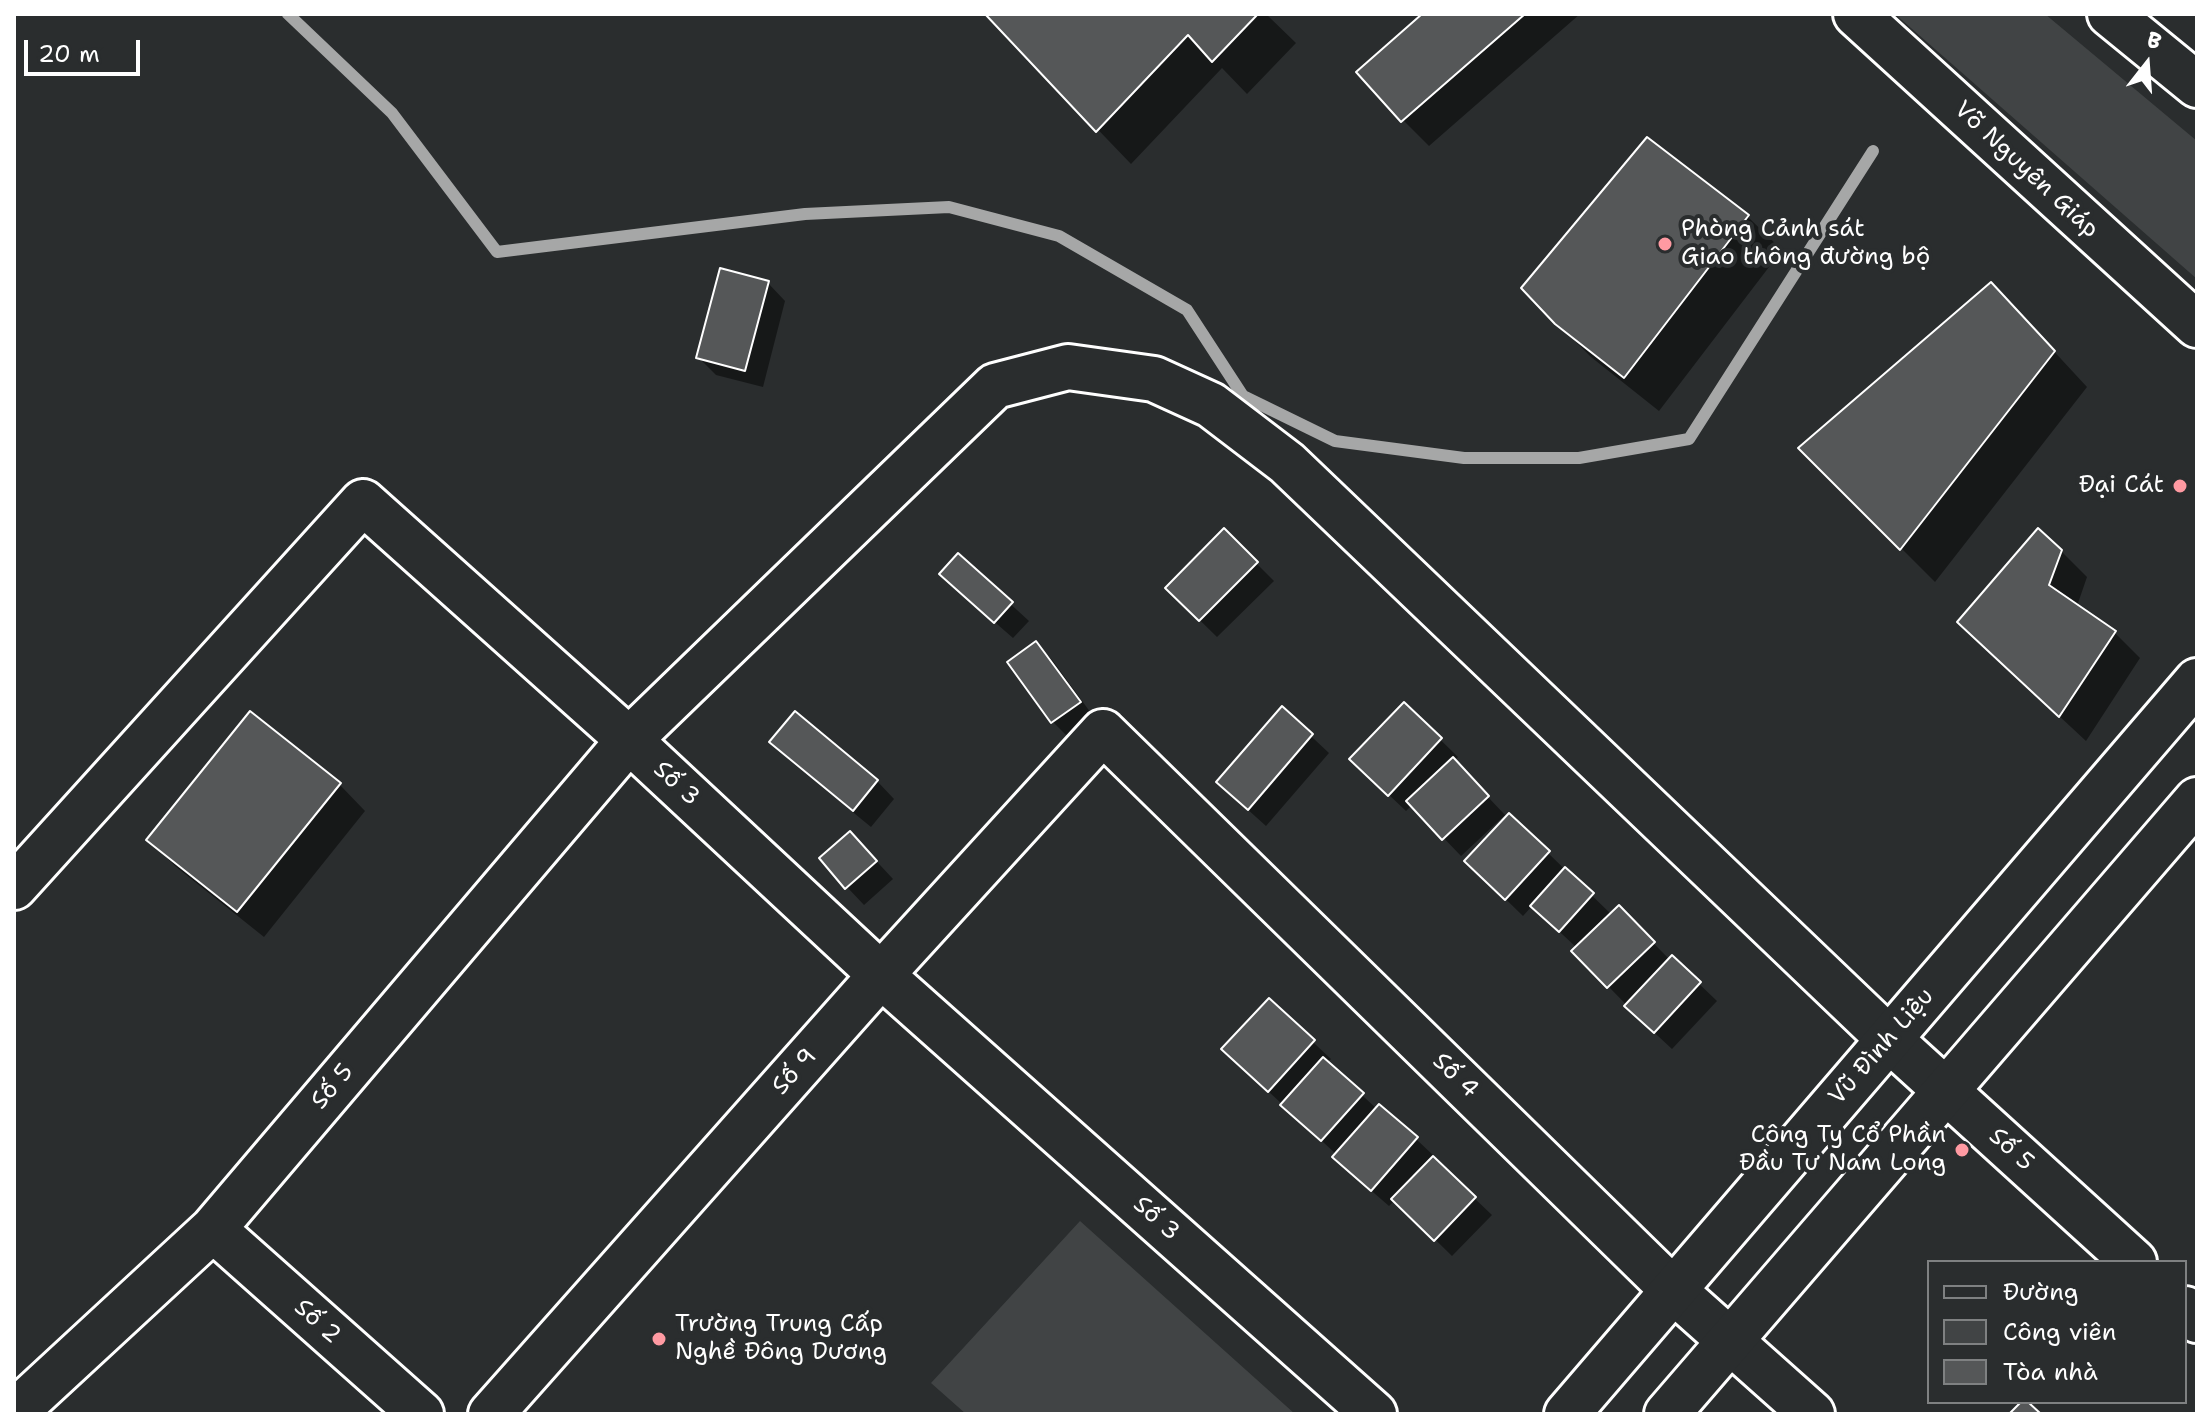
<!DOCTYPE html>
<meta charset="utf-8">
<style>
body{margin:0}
#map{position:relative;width:2211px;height:1428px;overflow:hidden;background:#2a2d2e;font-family:"Shantell Sans",sans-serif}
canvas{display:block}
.frame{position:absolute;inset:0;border:16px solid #fff;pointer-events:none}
.legend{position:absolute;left:1927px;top:1260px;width:260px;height:144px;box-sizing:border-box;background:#2a2d2e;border:2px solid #7f8182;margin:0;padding:10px 14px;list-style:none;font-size:24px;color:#fff}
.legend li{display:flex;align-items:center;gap:16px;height:40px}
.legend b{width:40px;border:2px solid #7f8182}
.north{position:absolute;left:2107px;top:24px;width:80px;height:80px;-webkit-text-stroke:6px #2a2d2e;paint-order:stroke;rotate:17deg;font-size:22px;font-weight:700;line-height:32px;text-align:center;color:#fff}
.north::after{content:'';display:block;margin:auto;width:28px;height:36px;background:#fff;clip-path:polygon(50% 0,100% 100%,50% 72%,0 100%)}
.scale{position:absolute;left:24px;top:40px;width:116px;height:36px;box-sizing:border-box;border:4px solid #fff;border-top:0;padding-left:10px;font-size:24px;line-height:28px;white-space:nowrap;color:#fff;-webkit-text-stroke:6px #2a2d2e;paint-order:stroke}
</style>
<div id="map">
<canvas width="2211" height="1428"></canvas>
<div class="frame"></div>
<ul class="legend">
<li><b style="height:10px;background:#2a2d2e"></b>Đường</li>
<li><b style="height:22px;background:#414445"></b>Công viên</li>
<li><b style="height:22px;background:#555758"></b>Tòa nhà</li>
</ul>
<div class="north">B</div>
<div class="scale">20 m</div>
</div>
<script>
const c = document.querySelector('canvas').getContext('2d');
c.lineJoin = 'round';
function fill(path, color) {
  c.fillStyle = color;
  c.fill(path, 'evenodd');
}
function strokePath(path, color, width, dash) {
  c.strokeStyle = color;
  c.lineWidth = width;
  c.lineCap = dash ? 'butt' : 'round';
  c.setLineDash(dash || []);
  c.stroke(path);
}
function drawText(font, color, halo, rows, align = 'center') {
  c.font = font + ' "Shantell Sans",sans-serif';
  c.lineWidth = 8;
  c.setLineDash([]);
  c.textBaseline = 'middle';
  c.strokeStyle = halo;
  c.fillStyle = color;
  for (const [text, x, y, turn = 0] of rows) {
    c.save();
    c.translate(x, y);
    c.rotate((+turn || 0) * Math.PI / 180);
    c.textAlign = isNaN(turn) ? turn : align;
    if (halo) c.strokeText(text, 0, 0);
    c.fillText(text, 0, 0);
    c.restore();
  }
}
const green = new Path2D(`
 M 1895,14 L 2045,14 L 2197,141 L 2197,279 Z
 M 1080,1221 L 1295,1414 L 966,1414 L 931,1383 Z`);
const shadow = new Path2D(`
 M 987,14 L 1266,14 L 1296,43 L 1247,94 L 1222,68 L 1131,164 Z
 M 1425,14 L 1580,14 L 1429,146 L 1403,120 Z
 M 1647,140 L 1748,217 L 1782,250 L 1659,411 L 1591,357 L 1556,322 Z
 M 768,283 L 785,301 L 763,387 L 716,375 L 699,358 Z
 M 2024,319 L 2087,387 L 1935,582 L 1801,448 Z
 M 1224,531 L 1274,581 L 1217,637 L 1167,588 Z
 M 2061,551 L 2087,577 L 2077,606 L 2114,632 L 2140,658 L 2086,741 L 1985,647 Z
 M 958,556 L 1029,621 L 1013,638 L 959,591 Z
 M 1036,643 L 1053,661 L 1096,720 L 1070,739 L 1053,722 Z
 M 1404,704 L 1458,757 L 1454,761 L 1505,815 L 1461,856 L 1412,805 L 1406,811 L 1369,776 Z
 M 1282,709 L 1329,753 L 1266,826 L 1236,799 Z
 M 250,714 L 340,785 L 365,811 L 264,937 L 175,866 L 149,840 Z
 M 795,714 L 877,781 L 894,799 L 871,827 L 789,760 L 772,742 Z
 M 867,851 L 893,879 L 864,905 L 847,887 Z
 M 1548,853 L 1612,915 L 1619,908 L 1670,960 L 1672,958 L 1717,1001 L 1672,1049 L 1644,1023 L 1574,951 L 1577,948 L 1532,906 L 1523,916 L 1484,878 Z
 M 1269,1001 L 1331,1059 L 1327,1063 L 1377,1109 L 1416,1139 L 1434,1156 L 1432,1158 L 1492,1215 L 1452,1256 L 1395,1200 L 1389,1206 L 1352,1174 L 1337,1155 L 1241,1066 Z`);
const stream = new Path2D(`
 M 288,14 L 392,113 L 497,252 L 805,214 L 949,207 L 1059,236 L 1187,310 L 1243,396 L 1335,441 L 1464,458 L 1579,458 L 1689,439 L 1873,151`);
const building = new Path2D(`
 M 985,14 L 1258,14 L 1212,62 L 1188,35 L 1096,132 Z
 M 1422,14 L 1525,14 L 1401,122 L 1356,72 Z
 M 1647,137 L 1749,215 L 1624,378 L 1555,324 L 1521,288 Z
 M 720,268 L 769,281 L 745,371 L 696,358 Z
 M 1991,282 L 2055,351 L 1900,550 L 1798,448 Z
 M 1224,528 L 1258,562 L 1199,621 L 1165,588 Z
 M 2038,528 L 2062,550 L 2049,585 L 2116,631 L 2059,717 L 1957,622 Z
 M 958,553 L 1013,602 L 994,623 L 939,574 Z
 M 1036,641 L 1081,702 L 1051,723 L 1007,662 Z
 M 1404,702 L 1442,738 L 1388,796 L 1349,759 Z
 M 1282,706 L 1313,734 L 1248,810 L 1216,782 Z
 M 250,711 L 341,783 L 237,912 L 146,840 Z
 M 795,711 L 878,780 L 853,811 L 769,742 Z
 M 1453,757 L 1489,796 L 1442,840 L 1406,801 Z
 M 1509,813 L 1550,851 L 1505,900 L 1464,861 Z
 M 850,831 L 877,861 L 845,889 L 819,858 Z
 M 1565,867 L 1594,893 L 1559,932 L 1530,906 Z
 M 1619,905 L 1655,942 L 1607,988 L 1571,951 Z
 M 1672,955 L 1701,982 L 1654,1033 L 1624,1006 Z
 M 1269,998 L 1315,1040 L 1268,1092 L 1221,1049 Z
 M 1323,1057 L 1364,1093 L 1321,1141 L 1280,1105 Z
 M 1379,1104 L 1418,1137 L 1371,1191 L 1332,1157 Z
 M 1433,1156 L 1476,1197 L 1434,1241 L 1391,1199 Z
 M 2021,1402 L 2028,1402 L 2041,1414 L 2009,1414 Z`);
const minor = new Path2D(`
 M 14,887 L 363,502 L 629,740 L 881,975 L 1374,1414
 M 213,1229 L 421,1414
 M 2185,1309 L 2197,1320
 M 14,1413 L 213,1229 L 629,740 L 995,386 L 1068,367 L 1154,379 L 1211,405 L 1287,463 L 1889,1039 L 2134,1262
 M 491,1414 L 881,975 L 1103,732 L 1673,1290 L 1812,1414`);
const tertiary = new Path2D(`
 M 1567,1414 L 2197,681
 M 1667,1414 L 2197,800`);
const trunk = new Path2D(`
 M 1856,14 L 2197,325
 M 2110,14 L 2197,85`);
const markers = [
 [1665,244,8,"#ff9aa2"],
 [2180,486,8,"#ff9aa2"],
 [1962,1150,8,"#ff9aa2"],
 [659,1339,8,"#ff9aa2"]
];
const streetNames = [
 ["Võ Nguyên Giáp",2026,170,43],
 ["Số 3",676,784,43],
 ["Vũ Đình Liệu",1882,1047,-49],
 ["Số 9",795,1072,-48],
 ["Số 4",1455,1076,44],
 ["Số 5",333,1087,-50],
 ["Số 5",2011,1150,42],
 ["Số 3",1156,1219,42],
 ["Số 2",317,1322,42]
];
const poiNames = [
 ["Phòng Cảnh sát",1681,230],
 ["Giao thông đường bộ",1681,258],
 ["Đại Cát",2164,486,"right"],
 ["Công Ty Cổ Phần",1946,1136,"right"],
 ["Đầu Tư Nam Long",1946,1164,"right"],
 ["Trường Trung Cấp",675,1325],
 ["Nghề Đông Dương",675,1353]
];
fill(green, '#414445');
fill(shadow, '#0007');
strokePath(stream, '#a6a7a7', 12);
fill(building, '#555758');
strokePath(building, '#fff', 2);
strokePath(minor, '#fff', 50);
strokePath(tertiary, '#fff', 50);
strokePath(trunk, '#fff', 50);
strokePath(minor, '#2a2d2e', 44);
strokePath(tertiary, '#2a2d2e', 44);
strokePath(trunk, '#2a2d2e', 44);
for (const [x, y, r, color] of markers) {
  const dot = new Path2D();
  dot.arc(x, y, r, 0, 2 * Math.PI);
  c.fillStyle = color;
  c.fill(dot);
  strokePath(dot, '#2a2d2e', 3);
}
drawText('24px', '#fff', '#2a2d2e', streetNames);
drawText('24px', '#fff', '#2a2d2e', poiNames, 'left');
</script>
